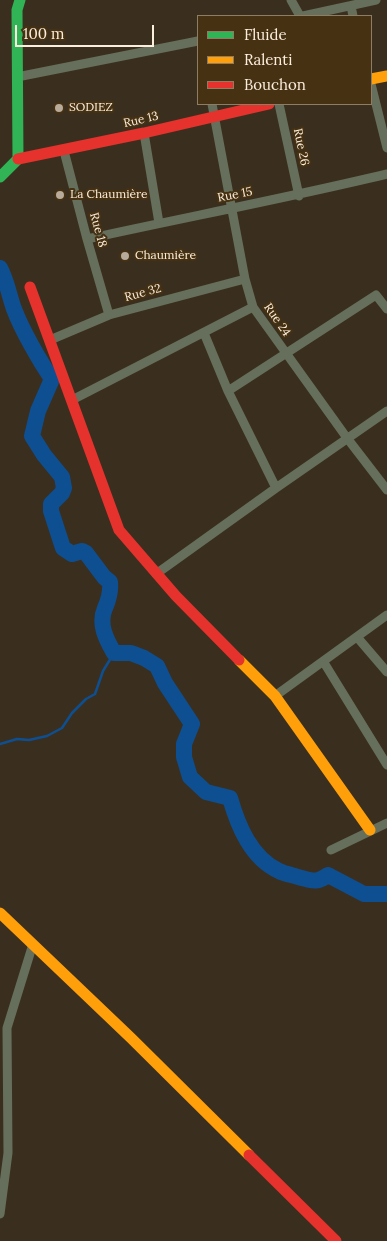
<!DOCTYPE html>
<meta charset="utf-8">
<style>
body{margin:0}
#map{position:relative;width:387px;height:1241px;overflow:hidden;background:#3a2f1e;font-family:Lora,serif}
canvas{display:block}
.legend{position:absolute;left:197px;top:15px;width:175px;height:90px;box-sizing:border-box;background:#463112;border:1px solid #8f7d63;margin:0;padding:6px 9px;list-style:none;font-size:15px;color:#fceedd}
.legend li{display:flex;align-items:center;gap:10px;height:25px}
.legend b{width:25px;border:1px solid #8f7d63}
.scale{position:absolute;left:15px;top:25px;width:139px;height:22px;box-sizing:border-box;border:2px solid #fceedd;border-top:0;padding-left:6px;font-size:15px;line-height:18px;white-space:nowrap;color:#fceedd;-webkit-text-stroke:4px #463112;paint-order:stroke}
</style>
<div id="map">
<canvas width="387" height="1241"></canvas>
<ul class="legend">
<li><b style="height:6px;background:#30b455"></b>Fluide</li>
<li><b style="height:6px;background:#ff9f0a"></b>Ralenti</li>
<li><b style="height:6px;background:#e5322d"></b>Bouchon</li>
</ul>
<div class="scale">100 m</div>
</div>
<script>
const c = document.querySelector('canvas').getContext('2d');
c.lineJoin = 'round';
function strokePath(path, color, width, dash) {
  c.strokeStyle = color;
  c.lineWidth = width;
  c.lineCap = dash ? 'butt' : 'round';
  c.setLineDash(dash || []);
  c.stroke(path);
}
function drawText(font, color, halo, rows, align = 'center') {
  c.font = font + ' Lora,serif';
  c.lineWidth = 4;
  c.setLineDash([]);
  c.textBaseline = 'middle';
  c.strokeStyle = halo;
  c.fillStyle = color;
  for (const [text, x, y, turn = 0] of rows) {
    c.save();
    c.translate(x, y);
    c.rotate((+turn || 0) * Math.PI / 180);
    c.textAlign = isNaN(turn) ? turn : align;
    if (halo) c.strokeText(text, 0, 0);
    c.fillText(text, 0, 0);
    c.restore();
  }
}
const stream = new Path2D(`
 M 0,744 L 17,739 L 29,740 L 47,736 L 62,728 L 72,713 L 86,699 L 95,694 L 103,671 L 114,653`);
const river = new Path2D(`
 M 0,268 C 7,281 9,295 14,309 C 22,330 39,360 52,379 L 38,411 L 32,436 L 44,455 L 62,477 L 64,488 L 62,493 L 51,504 L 51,511 L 63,548 L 72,554 L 82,551 L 86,553 L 104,577 L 110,582 C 111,592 109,599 105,608 C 98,624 106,639 114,653 L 131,653 L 144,658 L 157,666 L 165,683 L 192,724 L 184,744 L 184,757 L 190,777 L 206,792 L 230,798 C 238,826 251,858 279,871 C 285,874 292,875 298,877 C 311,880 316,884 328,875 L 364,894 L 387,894`);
const street = new Path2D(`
 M 291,0 L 300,16
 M 351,6 L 353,16
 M 303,16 L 376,0
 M 17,77 L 198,41
 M 371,84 L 387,148
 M 212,104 L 245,279 L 253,307 L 347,438 L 387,490
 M 279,104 L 299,196
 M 144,133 L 159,223
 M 64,151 L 87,239 L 109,315
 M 87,239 C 187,217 287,198 387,174
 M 204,333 L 228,391 L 276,488
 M 50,340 L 109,315 L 245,279
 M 228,391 L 376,295 L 387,309
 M 72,400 L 253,307
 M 156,574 L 276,488 L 387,411
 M 357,637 L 387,672
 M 323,661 L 387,765
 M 275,696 L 387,615
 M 331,850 L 387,823
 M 0,1214 L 8,1153 L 7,1028 L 33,944`);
const fast = new Path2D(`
 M 0,177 L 18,159 L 17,10 L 20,0`);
const slow = new Path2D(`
 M 371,79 L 387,76
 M 239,660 L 275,696 L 370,830
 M 0,913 L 131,1038 L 249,1155`);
const jam = new Path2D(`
 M 18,159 L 144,133 L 269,104
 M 30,287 L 119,530 L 176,596 L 239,660
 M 249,1155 L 336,1241`);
const markers = [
 [59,108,5,"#b8ab9a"],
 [60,195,5,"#b8ab9a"],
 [125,256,5,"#b8ab9a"]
];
const poiNames = [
 ["SODIEZ",69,108],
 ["La Chaumière",70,195],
 ["Chaumière",135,256]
];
const streetNames = [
 ["Rue 13",141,120,-13],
 ["Rue 26",301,147,78],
 ["Rue 15",235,195,-11],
 ["Rue 18",98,230,75],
 ["Rue 32",143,293,-15],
 ["Rue 24",277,320,55]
];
strokePath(stream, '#0e4f92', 2.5);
strokePath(river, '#0e4f92', 16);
strokePath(street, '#666f5b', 9);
strokePath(fast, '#30b455', 11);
strokePath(slow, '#ff9f0a', 11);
strokePath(jam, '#e5322d', 11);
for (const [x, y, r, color] of markers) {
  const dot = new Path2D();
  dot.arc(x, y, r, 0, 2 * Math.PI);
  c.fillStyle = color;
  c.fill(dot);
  strokePath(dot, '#463112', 2);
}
drawText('12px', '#fceedd', '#463112', poiNames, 'left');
drawText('12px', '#fceedd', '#463112', streetNames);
</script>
